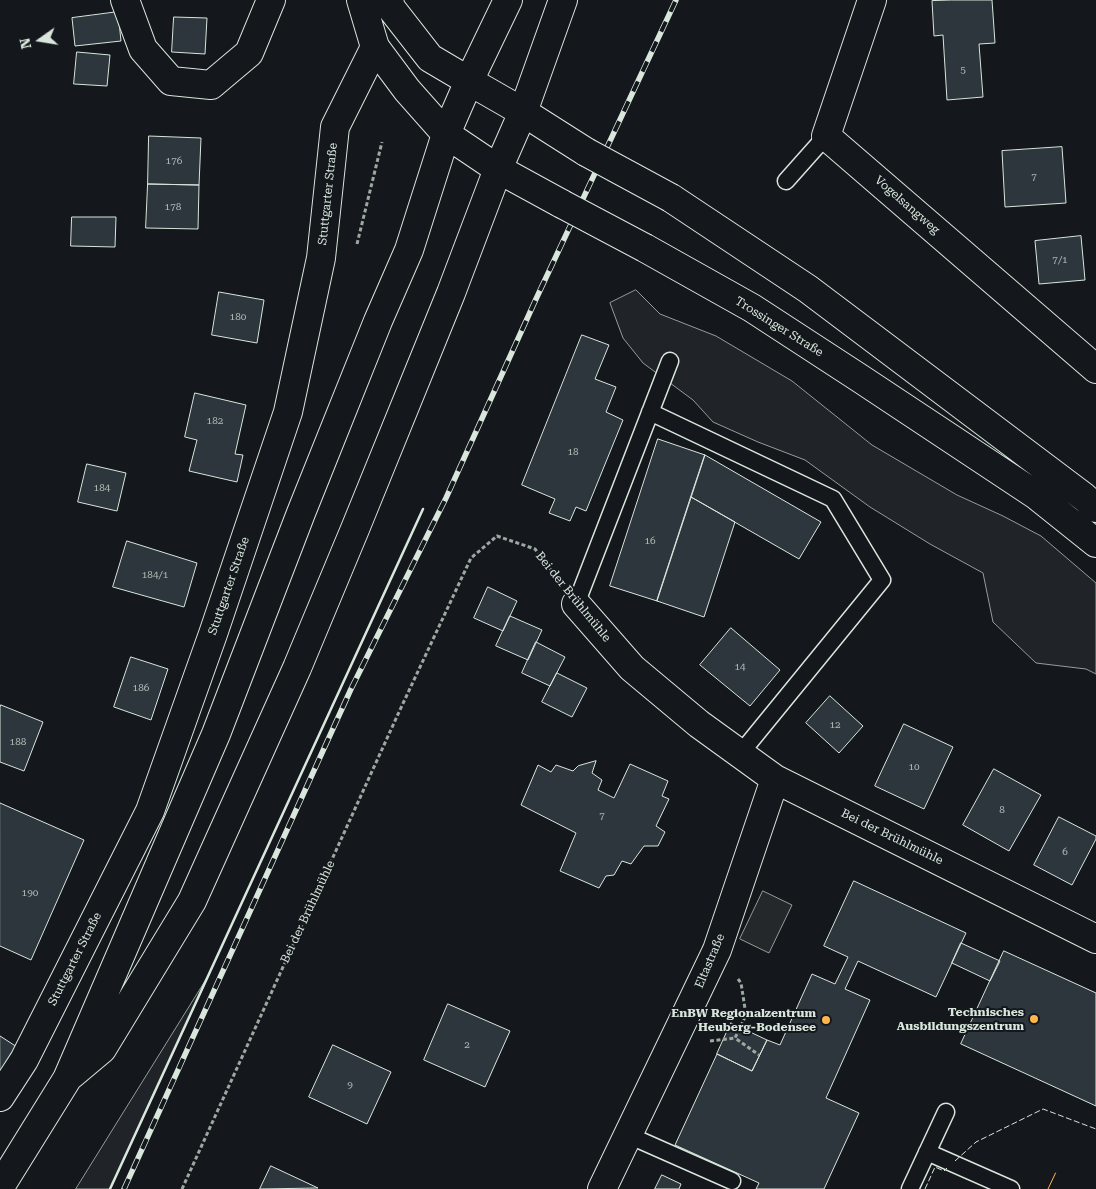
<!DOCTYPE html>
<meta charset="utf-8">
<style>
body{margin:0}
#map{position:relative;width:1096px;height:1189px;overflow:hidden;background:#14181c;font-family:"Roboto Serif",serif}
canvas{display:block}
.north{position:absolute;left:15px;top:15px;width:50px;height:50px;-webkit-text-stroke:4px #14181c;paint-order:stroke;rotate:257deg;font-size:14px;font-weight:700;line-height:20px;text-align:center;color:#d8e6dc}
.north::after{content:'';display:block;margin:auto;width:18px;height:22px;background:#d8e6dc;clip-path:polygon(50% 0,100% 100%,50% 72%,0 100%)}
</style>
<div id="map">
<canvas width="1096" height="1189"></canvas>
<div class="north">N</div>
</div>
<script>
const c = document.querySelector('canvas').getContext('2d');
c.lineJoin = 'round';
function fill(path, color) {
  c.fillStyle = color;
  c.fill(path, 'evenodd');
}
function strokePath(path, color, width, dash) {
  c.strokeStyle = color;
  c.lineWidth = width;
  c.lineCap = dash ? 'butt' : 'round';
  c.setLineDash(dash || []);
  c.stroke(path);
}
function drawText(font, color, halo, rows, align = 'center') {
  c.font = font + ' "Roboto Serif",serif';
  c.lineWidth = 4;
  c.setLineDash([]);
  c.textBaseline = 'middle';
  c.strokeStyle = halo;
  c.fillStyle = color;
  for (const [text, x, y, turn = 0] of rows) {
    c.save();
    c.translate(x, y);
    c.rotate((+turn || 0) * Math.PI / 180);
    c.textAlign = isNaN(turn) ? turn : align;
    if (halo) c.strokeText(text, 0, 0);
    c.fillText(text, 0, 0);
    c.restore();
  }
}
const green = new Path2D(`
 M 636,290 L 660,314 L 716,336 L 792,381 L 872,445 L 957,495 L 1003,516 L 1041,536 L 1096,583 L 1096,674 L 1086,669 L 1036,663 L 993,622 L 983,573 L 930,544 L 870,507 L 805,460 L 758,442 L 713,422 L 693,400 L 643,363 L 623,338 L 610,303 Z
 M 210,973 L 110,1189 L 76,1189 Z`);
const parking = new Path2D(`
 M 763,891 L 792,905 L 769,953 L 740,939 Z`);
const building = new Path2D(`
 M 952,0 L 992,0 L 995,43 L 979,44 L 983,97 L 947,100 L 943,35 L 934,36 L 932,1 Z
 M 118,12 L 121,41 L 75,46 L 72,18 Z
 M 174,17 L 207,18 L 205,54 L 172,52 Z
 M 77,52 L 110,55 L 107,86 L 74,84 Z
 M 149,136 L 201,138 L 199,185 L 148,184 Z
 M 1062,147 L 1066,203 L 1005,207 L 1002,151 Z
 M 148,184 L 199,185 L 198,229 L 146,228 Z
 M 72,217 L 116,217 L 115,247 L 71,246 Z
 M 1081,236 L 1085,280 L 1039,284 L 1035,241 Z
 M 219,292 L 264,300 L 257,343 L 212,335 Z
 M 582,335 L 609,345 L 595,379 L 616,387 L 606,412 L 623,420 L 586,511 L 576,507 L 570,521 L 549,513 L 555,499 L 522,485 Z
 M 195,393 L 246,405 L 235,454 L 243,455 L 237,482 L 189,471 L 197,440 L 185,437 Z
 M 658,439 L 705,455 L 657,601 L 610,586 Z
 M 705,455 L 821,522 L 799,559 L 691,497 Z
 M 87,464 L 126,473 L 117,511 L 78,502 Z
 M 691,497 L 735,522 L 704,617 L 657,601 Z
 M 127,541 L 197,563 L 184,607 L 113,587 Z
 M 488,587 L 517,601 L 503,631 L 474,618 Z
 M 510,616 L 542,630 L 528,660 L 496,646 Z
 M 731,628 L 780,670 L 750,706 L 700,665 Z
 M 536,642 L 565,657 L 550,686 L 522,673 Z
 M 131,657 L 168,669 L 151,720 L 114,707 Z
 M 557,673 L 587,688 L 572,717 L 542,702 Z
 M 830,696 L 863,726 L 839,753 L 806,723 Z
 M 1,705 L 43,722 L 24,771 L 0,762 L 0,708 Z
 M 904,724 L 953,747 L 924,809 L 875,786 Z
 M 596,761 L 592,773 L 602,780 L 598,790 L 614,798 L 630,764 L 668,781 L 662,796 L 669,799 L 656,826 L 665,832 L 658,846 L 644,846 L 631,864 L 622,861 L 614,875 L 606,876 L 599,888 L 560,871 L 576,833 L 521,805 L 538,765 L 551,772 L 556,765 L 573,771 L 578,766 Z
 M 994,769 L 1041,795 L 1009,851 L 963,825 Z
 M 0,803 L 84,840 L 31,960 L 0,946 Z
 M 1059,817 L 1096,836 L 1096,839 L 1072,885 L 1034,865 Z
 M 854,881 L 966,933 L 936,997 L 858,961 L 845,989 L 870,1000 L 826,1098 L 859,1113 L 824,1189 L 756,1189 L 759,1183 L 675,1145 L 717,1054 L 752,1071 L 767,1040 L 780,1045 L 812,974 L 835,984 L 848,957 L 824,946 Z
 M 961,943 L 1000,961 L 990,981 L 952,963 Z
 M 1004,951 L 1096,993 L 1096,1106 L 961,1044 Z
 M 448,1004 L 510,1031 L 485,1087 L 424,1060 Z
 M 731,1023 L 767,1040 L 752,1071 L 717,1054 Z
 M 0,1036 L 17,1047 L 0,1073 Z
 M 333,1045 L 391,1072 L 367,1124 L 309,1097 Z
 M 271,1166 L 318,1188 L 260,1189 Z
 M 662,1175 L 681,1184 L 679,1189 L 655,1189 Z`);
const path = new Path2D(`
 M 357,244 L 382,142
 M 738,979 L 741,983 L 746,1015 L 735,1038 L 759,1055
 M 710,1041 L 735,1038
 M 182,1189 L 399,712 L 471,558 L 497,536 L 535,549 L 557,578`);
const service = new Path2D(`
 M 786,181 L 826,136
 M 650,412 L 833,499 L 882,580 L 740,754
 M 576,604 L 670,361
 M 628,1135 L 732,1181
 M 927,1152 L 1011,1189
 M 910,1189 L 946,1112`);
const minor = new Path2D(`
 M 125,0 L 143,49 L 171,81 L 211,85 L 249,53 L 271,0
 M 872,0 L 826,136 L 1096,369
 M 576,604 L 632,668 L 699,724 L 775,779 L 1096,939
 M 0,1097 L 24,1060 L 150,811 L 213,634 L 288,412 L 321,258 L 335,127 L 375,47
 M 602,1189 L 717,950 L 775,779`);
const secondary = new Path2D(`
 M 361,0 L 375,47 L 407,90 L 446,134
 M 389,0 L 391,8 L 430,58 L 469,81`);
const primary = new Path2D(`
 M 469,81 L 523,112 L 586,152
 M 446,134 L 498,169 L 562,204
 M 671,198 L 808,289 L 1084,497 L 1096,508
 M 645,248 L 752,308 L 861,379 L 1036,495 L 1096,543
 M 71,1075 L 102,1049 L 192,901 L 297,668 L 355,529 L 451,293 L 498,169 L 523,112 L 563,0
 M 0,1187 L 67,1079 L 216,734 L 301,513 L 378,321 L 409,250 L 446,134 L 469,81 L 508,0`);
const rail = new Path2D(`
 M 124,1189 L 351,689 L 446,498 L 536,299 L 676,0`);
const primaryBridge = new Path2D(`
 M 586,152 L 671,198
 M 562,204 L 645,248`);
const fence = new Path2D(`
 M 955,1161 L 976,1142 L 1043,1109 L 1096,1129
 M 925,1189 L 935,1167 L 944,1171 L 947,1168`);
const wall = new Path2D(`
 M 110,1189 L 423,509`);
const power = new Path2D(`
 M 1048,1189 L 1056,1172`);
const markers = [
 [1034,1019,5,"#ffb74d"],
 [826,1020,5,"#ffb74d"]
];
const numberNames = [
 ["5",963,70],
 ["176",174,161],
 ["7",1034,177],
 ["178",173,207],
 ["7/1",1060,260],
 ["180",238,317],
 ["182",215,421],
 ["18",573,452],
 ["184",102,488],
 ["16",650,541],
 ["184/1",155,575],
 ["14",740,667],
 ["186",141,688],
 ["12",835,725],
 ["188",18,742],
 ["10",914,767],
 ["8",1002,810],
 ["7",602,816],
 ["6",1065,852],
 ["190",30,893],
 ["2",467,1045],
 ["9",350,1085]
];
const streetNames = [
 ["Stuttgarter Straße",328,194,-84],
 ["Vogelsangweg",907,205,41],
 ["Trossinger Straße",779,327,32],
 ["Stuttgarter Straße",229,586,-71],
 ["Bei der Brühlmühle",573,597,51],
 ["Bei der Brühlmühle",892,837,26],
 ["Bei der Brühlmühle",308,912,-65],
 ["Stuttgarter Straße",75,959,-63],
 ["Eltastraße",710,961,-67]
];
const poiNames = [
 ["Technisches",1024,1012],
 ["Ausbildungszentrum",1024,1026],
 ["EnBW Regionalzentrum",816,1013],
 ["Heuberg-Bodensee",816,1027]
];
fill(green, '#202428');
strokePath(green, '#939e99', 1);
fill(parking, '#24282b');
strokePath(parking, '#939e99', 1);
fill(building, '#2c363c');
strokePath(building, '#d8e6dc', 1);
strokePath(service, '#d8e6dc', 19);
strokePath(minor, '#d8e6dc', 30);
strokePath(secondary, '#d8e6dc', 30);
strokePath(primary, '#d8e6dc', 30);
strokePath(path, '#9da8a2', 3, [4, 2.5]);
strokePath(service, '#14181c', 16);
strokePath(minor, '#14181c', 28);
strokePath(secondary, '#14181c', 28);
strokePath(primary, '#14181c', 28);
strokePath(rail, '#d8e6dc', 5.5);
strokePath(rail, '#14181c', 4, [11]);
strokePath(primaryBridge, '#d8e6dc', 30, []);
strokePath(primaryBridge, '#14181c', 28);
strokePath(fence, '#d8e6dc', 1, [6, 2.5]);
strokePath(wall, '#d8e6dc', 2.5);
strokePath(power, '#ffb74d', 1, [18, 4, 2.5, 4]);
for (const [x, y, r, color] of markers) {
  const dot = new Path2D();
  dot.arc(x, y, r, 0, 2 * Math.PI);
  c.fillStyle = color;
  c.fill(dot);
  strokePath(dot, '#14181c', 2);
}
drawText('10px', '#adbab4', null, numberNames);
drawText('12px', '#d8e6dc', '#14181c', streetNames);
drawText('bold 12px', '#d8e6dc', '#14181c', poiNames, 'right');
</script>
